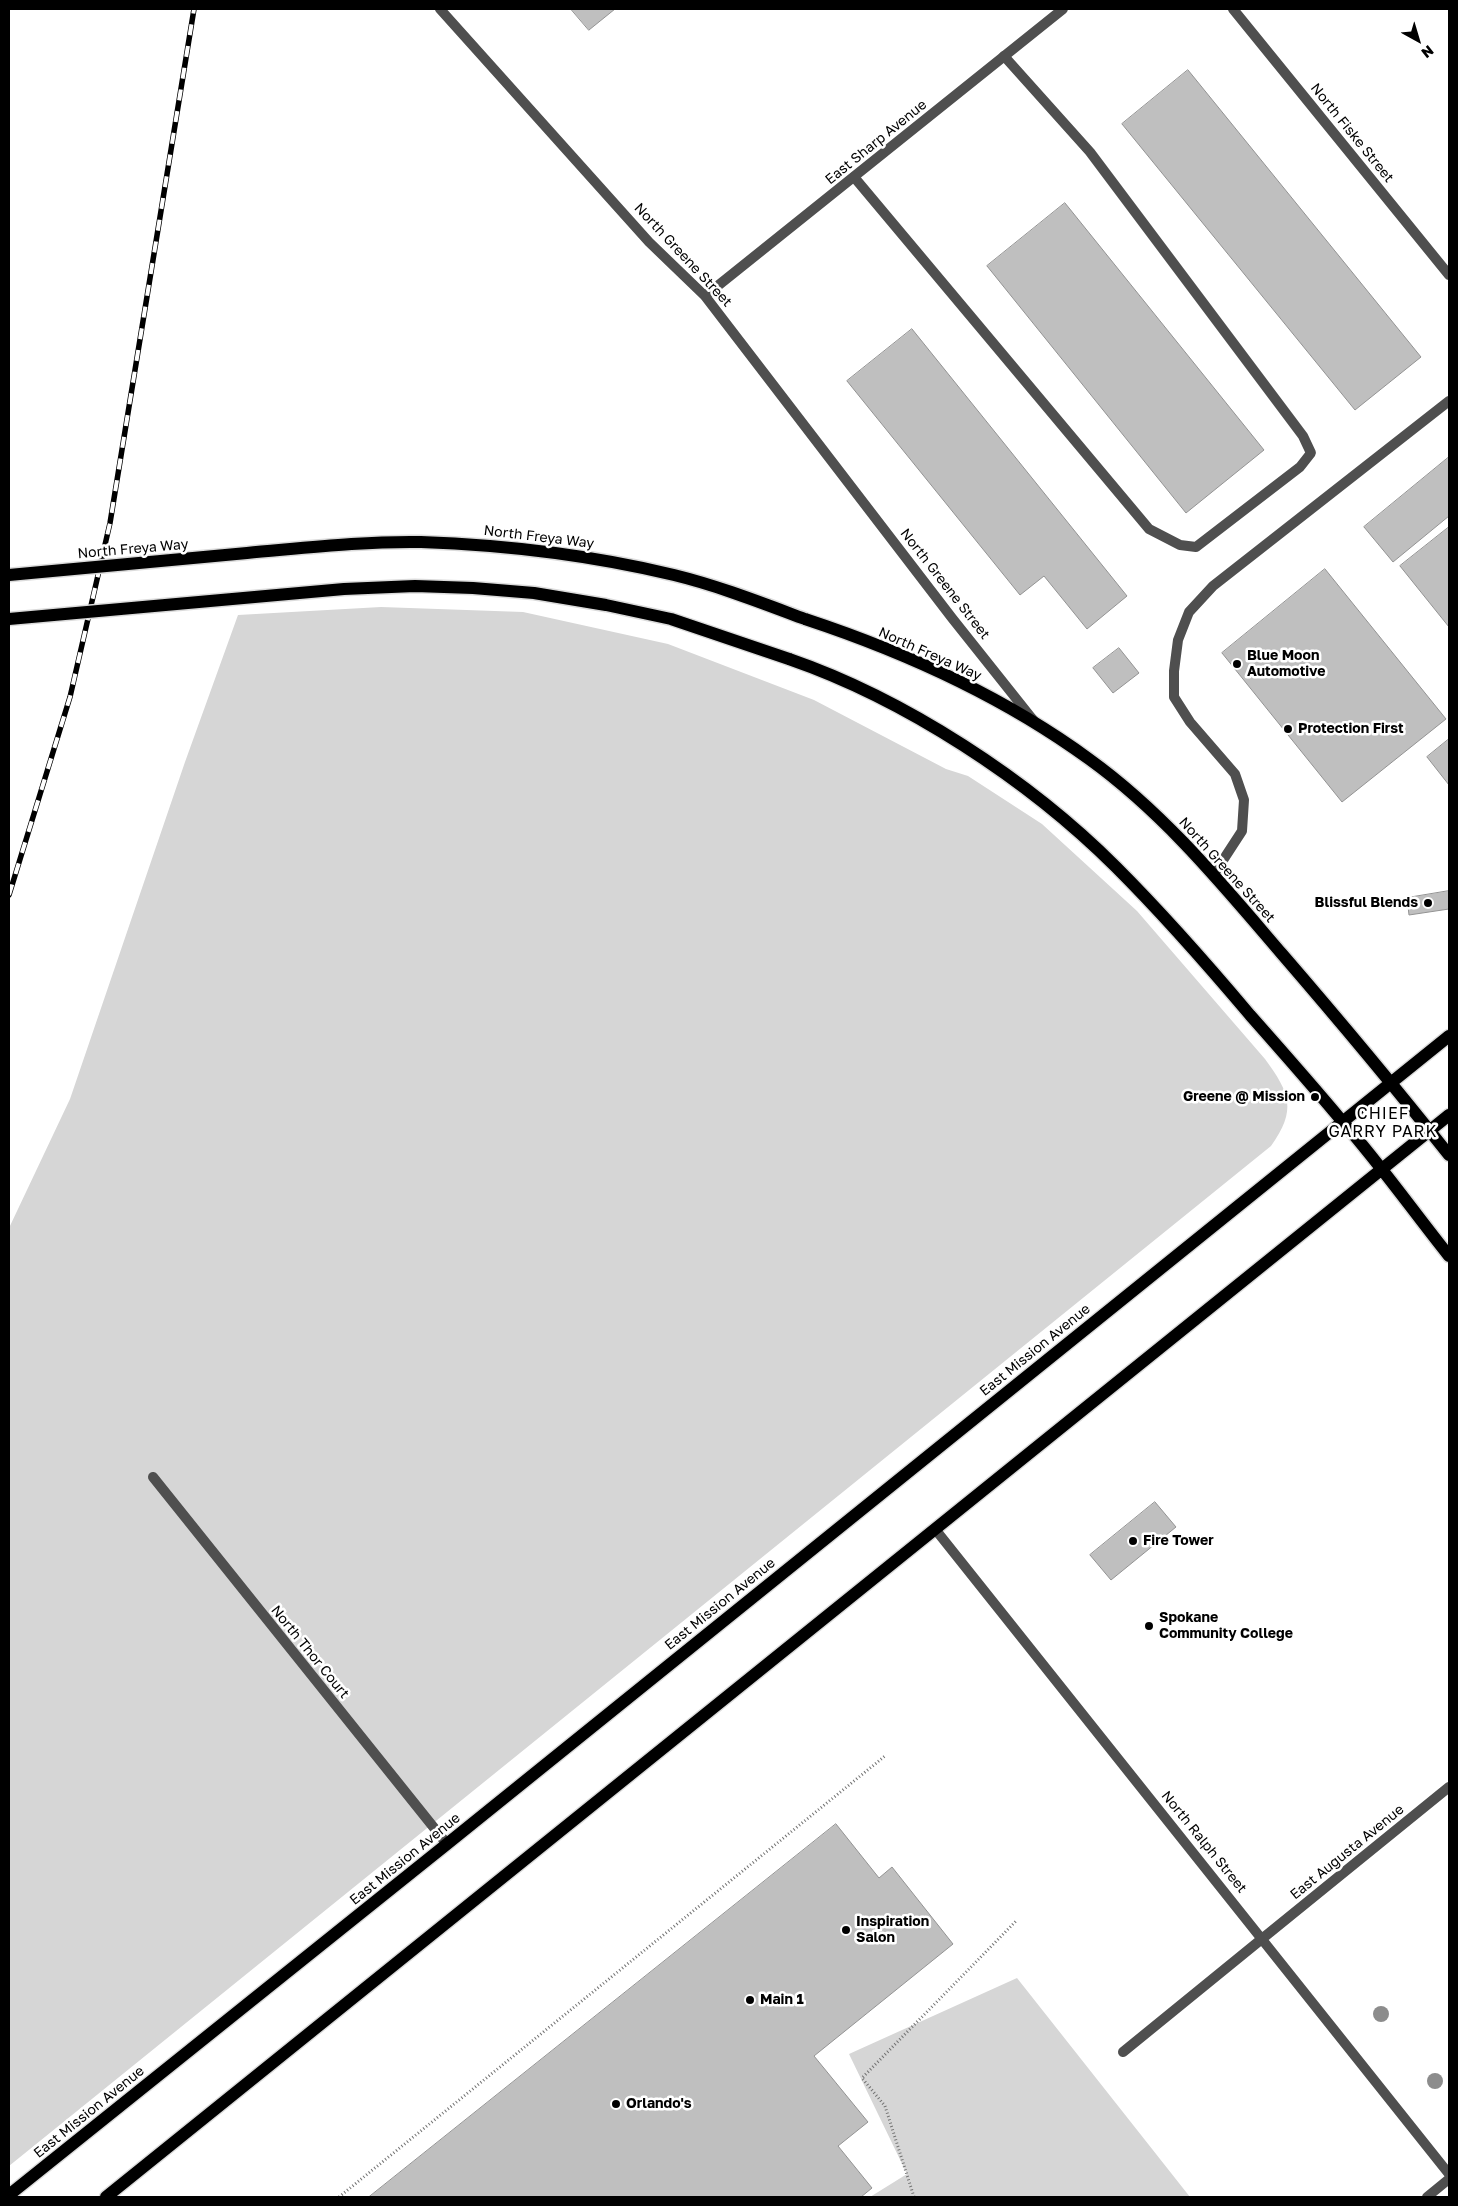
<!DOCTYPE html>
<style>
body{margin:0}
#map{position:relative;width:1458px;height:2206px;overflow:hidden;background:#fff;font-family:"Golos Text",sans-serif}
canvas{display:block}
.frame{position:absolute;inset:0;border:10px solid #000;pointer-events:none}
.north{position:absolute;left:1393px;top:15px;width:50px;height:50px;-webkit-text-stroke:4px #fff;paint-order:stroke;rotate:141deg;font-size:14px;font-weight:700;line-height:20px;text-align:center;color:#000}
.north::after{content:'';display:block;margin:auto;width:18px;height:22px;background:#000;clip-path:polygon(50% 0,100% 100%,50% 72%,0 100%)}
</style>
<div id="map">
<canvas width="1458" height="2206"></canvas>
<div class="frame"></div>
<div class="north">N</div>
</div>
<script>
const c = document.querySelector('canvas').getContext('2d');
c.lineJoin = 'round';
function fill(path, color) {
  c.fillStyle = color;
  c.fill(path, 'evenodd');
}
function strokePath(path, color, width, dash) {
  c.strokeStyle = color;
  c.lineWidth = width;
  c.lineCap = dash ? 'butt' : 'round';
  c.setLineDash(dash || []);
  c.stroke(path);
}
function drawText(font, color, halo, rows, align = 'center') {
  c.font = font + ' "Golos Text",sans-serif';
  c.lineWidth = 5;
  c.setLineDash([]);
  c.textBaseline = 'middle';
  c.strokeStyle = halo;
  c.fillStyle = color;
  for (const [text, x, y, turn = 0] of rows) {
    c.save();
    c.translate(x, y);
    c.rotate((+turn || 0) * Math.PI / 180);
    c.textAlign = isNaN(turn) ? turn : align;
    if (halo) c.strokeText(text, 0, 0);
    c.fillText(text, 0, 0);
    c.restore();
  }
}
const green = new Path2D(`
 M 381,607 L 523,612 L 668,644 L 814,700 L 946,769 L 968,776 L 1042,824 L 1137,911 L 1265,1059 C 1290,1093 1297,1110 1271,1146 L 9,2166 L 9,1228 L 70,1099 L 185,762 L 238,615 Z
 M 1017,1978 L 1190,2197 L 870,2197 L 907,2174 L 849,2054 Z`);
const building = new Path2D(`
 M 571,9 L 615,9 L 589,30 Z
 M 1188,70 L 1421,357 L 1355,410 L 1122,124 Z
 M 1065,203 L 1264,450 L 1186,513 L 987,266 Z
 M 912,329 L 1127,596 L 1087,629 L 1044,576 L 1020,595 L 847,381 Z
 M 1449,457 L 1449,516 L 1393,562 L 1364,527 Z
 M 1449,527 L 1449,627 L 1400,566 Z
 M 1325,569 L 1446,719 L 1342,802 L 1222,653 Z
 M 1119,648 L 1139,673 L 1113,693 L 1093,668 Z
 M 1449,739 L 1449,785 L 1427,757 Z
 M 1449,891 L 1449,909 L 1409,915 L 1407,898 Z
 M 1155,1502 L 1176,1527 L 1111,1580 L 1090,1555 Z
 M 836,1824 L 879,1878 L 892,1867 L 953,1944 L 814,2056 L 868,2122 L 838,2146 L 872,2188 L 861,2197 L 369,2197 Z`);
const path = new Path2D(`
 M 339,2197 L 885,1756
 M 914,2197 L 885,2106 L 862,2078 L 1017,1920`);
const lane = new Path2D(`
 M 854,177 L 1149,529 L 1180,545 L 1196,547 L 1300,467 L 1311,453 L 1303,436 L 1090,152 L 1004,56
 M 1214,874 L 1242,831 L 1244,800 L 1235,774 L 1190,722 L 1174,697 L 1174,671 L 1178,640 L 1189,612 L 1213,586 L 1449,401
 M 1123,2052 L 1263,1938
 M 1427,2197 L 1449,2179`);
const street = new Path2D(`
 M 440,9 L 649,242 L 705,296 L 952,618 L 1034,721
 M 1233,9 L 1449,275
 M 705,296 L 1063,9
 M 153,1477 L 447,1844
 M 935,1529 L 1449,2174
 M 1263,1938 L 1449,1787`);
const primary = new Path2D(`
 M 805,619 C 905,652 1004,697 1089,759 C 1164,813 1222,884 1282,954 C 1339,1020 1395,1087 1449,1155
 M 789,659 C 905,699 1029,780 1116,867 C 1163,914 1207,964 1250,1015 C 1281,1050 1312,1085 1342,1121 C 1380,1164 1413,1211 1449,1256
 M 9,2195 L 447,1844 L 1449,1036
 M 106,2197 L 1449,1115`);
const rail = new Path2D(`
 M 9,895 L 70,697 L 110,523 L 194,9`);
const primaryBridge = new Path2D(`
 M 9,575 C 88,568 168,560 247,553 C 305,548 363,541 421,542 C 507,545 591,555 674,575 C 719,586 762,603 805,619
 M 9,619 L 344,589 L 415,586 L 473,588 L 534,593 L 606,605 L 671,619 L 789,659`);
const trees = [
 [1381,2014],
 [1435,2081]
];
const markers = [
 [1237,664,5,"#000"],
 [1288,729,5,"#000"],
 [1428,903,5,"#000"],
 [1315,1097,5,"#000"],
 [1133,1541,5,"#000"],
 [1149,1626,5,"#000"],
 [846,1930,5,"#000"],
 [750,2000,5,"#000"],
 [616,2104,5,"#000"]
];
const streetNames = [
 ["North Fiske Street",1352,133,51],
 ["East Sharp Avenue",876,142,-39],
 ["North Greene Street",683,255,47],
 ["North Freya Way",539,537,7],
 ["North Freya Way",133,549,-5],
 ["North Greene Street",945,584,52],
 ["North Freya Way",930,654,24],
 ["North Greene Street",1227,870,48],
 ["East Mission Avenue",1035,1350,-39],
 ["East Mission Avenue",720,1604,-39],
 ["North Thor Court",310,1652,51],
 ["North Ralph Street",1204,1842,51],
 ["East Augusta Avenue",1347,1852,-39],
 ["East Mission Avenue",405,1859,-39],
 ["East Mission Avenue",89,2112,-39]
];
const poiNames = [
 ["Blue Moon",1247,656],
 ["Automotive",1247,672],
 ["Protection First",1298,729],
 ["Blissful Blends",1418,903,"right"],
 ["Greene @ Mission",1305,1097,"right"],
 ["Fire Tower",1143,1541],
 ["Spokane",1159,1618],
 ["Community College",1159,1634],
 ["Inspiration",856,1922],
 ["Salon",856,1938],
 ["Main 1",760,2000],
 ["Orlando's",626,2104]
];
const quarterNames = [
 ["CHIEF",1383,1114],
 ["GARRY PARK",1383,1132]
];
fill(green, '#d6d6d6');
fill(building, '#bfbfbf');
strokePath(building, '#939393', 1);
strokePath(primary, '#dbdbdb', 15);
strokePath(path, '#717171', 3, [1, 2.5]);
strokePath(lane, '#4f4f4f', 10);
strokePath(street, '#4f4f4f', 10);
strokePath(primary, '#000', 12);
strokePath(rail, '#000', 5.5);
strokePath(rail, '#fff', 4, [11]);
strokePath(primaryBridge, '#dbdbdb', 15, []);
strokePath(primaryBridge, '#000', 12);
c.fillStyle = '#8c8c8c';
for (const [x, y] of trees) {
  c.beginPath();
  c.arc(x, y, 8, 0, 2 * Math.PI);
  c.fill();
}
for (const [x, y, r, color] of markers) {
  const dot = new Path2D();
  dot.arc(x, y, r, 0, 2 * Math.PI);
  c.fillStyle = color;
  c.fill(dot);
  strokePath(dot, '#fff', 2);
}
drawText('14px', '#000', '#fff', streetNames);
drawText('bold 14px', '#000', '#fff', poiNames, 'left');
c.letterSpacing = '1px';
drawText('16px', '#000', '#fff', quarterNames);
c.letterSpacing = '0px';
</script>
